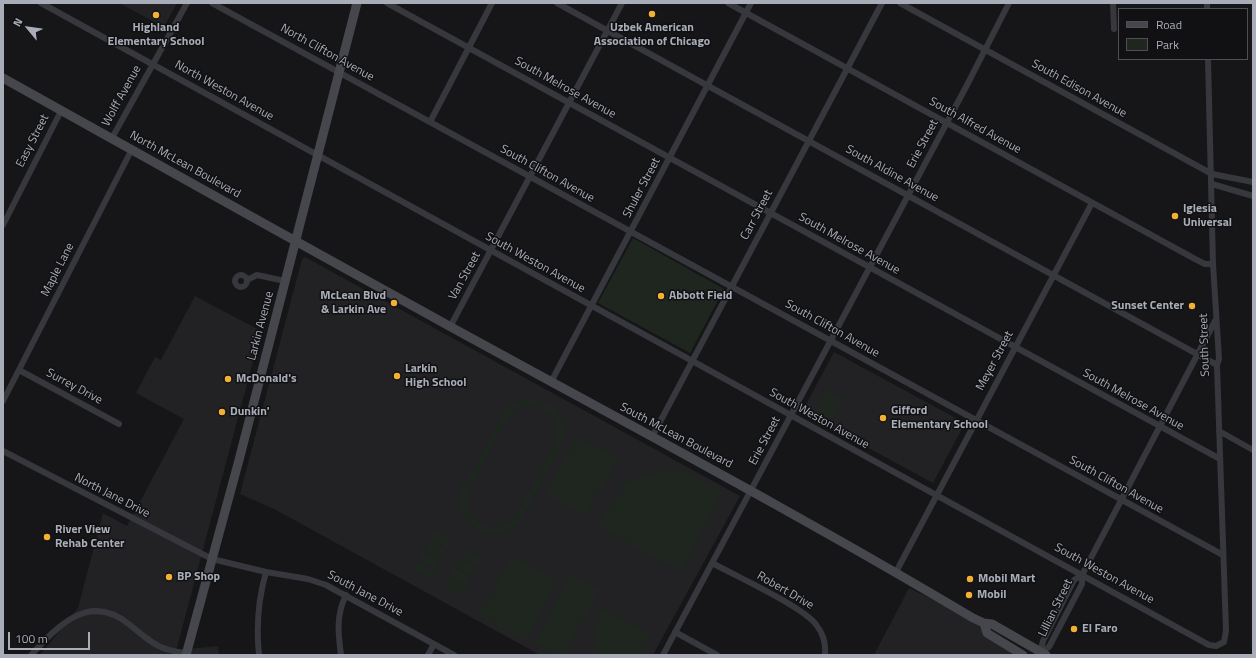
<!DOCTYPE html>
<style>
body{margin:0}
#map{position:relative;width:1256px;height:658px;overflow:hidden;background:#161618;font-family:"Titillium Web",sans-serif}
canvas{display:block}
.frame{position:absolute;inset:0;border:4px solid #a8adb8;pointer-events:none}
.legend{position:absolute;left:1118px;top:8px;width:130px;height:52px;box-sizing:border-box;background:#111113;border:1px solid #4d4f55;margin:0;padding:5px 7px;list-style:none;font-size:12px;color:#a8adb8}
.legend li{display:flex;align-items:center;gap:8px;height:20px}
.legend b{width:20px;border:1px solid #4d4f55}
.north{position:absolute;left:8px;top:8px;width:40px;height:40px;-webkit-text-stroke:3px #111113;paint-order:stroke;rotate:299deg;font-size:11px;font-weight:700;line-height:16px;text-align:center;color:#a8adb8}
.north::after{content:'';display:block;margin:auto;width:14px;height:18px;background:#a8adb8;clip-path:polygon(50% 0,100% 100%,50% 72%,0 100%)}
.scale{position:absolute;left:8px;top:632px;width:82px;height:18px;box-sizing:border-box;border:2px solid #a8adb8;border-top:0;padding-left:5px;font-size:12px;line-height:14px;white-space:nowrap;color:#a8adb8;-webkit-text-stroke:3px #111113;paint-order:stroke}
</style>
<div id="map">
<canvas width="1256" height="658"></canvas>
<div class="frame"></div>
<ul class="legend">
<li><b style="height:5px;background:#45474d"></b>Road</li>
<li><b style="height:11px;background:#1e261f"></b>Park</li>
</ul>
<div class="north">N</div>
<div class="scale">100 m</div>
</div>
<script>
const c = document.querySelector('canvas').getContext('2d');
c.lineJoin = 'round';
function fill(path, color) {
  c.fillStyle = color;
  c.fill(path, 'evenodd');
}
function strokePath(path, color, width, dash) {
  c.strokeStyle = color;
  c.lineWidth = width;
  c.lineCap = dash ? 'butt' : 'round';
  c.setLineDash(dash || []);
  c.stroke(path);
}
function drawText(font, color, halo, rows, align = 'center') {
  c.font = font + ' "Titillium Web",sans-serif';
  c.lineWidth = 3;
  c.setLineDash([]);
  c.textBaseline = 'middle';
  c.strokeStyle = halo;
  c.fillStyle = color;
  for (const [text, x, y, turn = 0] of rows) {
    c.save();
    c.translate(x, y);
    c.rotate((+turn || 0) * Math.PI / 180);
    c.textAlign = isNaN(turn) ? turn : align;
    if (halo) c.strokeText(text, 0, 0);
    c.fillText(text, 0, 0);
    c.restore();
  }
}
const built = new Path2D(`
 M 119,3 L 177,3 L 164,27 Z
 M 305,257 L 740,496 L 653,655 L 540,655 L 276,510 L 240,494 L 302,259 Z
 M 195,296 L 261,331 L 175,655 L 40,655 L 78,608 L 103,513 L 127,526 L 184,419 L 136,393 L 155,357 L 161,360 Z
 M 834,352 L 965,423 L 933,483 L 802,412 Z
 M 909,588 L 983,624 L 1020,655 L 874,655 Z
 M 218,646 L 219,655 L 187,655 L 188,649 Z`);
const green = new Path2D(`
 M 633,238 L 724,289 L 690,353 L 598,303 Z
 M 826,390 L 843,399 L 833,419 L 815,411 Z
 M 525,399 L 537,399 L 553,407 L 563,421 L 565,433 L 560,449 L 520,522 C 499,544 464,535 460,503 L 455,501 L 509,403 L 512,405 ZM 526,406 C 547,404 561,421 556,441 L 517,514 L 508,523 L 492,528 L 477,522 L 467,509 L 468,492 L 508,419 L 517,410 Z
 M 577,437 L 619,458 L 586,515 L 553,498 L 547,491 Z
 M 683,471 L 723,492 L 682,570 L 677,570 L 599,527 C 623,481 630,472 683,471 Z
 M 435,531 L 452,540 L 447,548 L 430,539 Z
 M 429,541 L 446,551 L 441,559 L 424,549 Z
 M 465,548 L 482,558 L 477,566 L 460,556 Z
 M 423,552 L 440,561 L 436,569 L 419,560 Z
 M 459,558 L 476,568 L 472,576 L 455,566 Z
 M 511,559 L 518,559 L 558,582 L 526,641 L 478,616 Z
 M 417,562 L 434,572 L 430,580 L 413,570 Z
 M 454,568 L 471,578 L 466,586 L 449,576 Z
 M 571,574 L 599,590 L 564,655 L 558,655 L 534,643 Z
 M 448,578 L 465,588 L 460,596 L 443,586 Z
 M 602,608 L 648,633 L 648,642 L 641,655 L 598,655 C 590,641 596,622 602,608 Z`);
const minor = new Path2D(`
 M 41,3 L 1209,645 L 1216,646 L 1224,642 L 1226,631 L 1217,365 L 1219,359 L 1213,264 L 1208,59
 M 212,3 L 1223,555
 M 387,3 L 1220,459
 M 557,3 L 1217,365
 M 728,3 L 1195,259 L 1205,264 L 1213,264
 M 900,3 L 1212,174 L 1253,182
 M 1113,3 L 1114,29
 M 1207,3 L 1207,9
 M 430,122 L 492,3
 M 112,138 L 187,3
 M 1212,184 L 1253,196
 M 3,225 L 61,111
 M235 281a6 6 0 1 1 12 0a6 6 0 1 1-12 0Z
 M 247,280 L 257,275 L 285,281
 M 450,327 L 622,3
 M 19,370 L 119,424
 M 551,382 L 751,3
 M 3,401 L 132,149
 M 1219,431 L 1253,450
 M 652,437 L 882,3
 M 3,451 L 212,559 L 266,572 L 308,579 L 326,585 L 454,655
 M 712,563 C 734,575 806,608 817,626 C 824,635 826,644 825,655
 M 896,572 L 1092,203
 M 675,632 L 717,655
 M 1040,652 L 1049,647 L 1082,584 L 1082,575 L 1215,321
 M 1040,652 L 1043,641 L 1074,580 L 1082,575
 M 31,655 C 58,626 89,591 130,625 C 151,642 158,650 186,653
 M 259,655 C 256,626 258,600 266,572
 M 341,655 C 338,633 336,615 346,595
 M 428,655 L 434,644
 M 663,655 L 967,85 L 1009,3`);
const secondary = new Path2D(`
 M 3,78 C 153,161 301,245 451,327 C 626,423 802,516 973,618 L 984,623 L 992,624 L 1046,655
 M 984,623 L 987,633 L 1023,655
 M 186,655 L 239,460 L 357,3`);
const markers = [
 [652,14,4,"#f2b134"],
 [156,15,4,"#f2b134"],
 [1175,216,4,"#f2b134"],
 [661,296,4,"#f2b134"],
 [394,303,4,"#f2b134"],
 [1192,306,4,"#f2b134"],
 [397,376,4,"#f2b134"],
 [228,379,4,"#f2b134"],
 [222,412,4,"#f2b134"],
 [883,418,4,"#f2b134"],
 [47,537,4,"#f2b134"],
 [169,577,4,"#f2b134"],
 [970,579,4,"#f2b134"],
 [969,595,4,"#f2b134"],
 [1074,629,4,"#f2b134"]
];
const poiNames = [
 ["Highland",156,28,"center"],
 ["Elementary School",156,42,"center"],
 ["Uzbek American",652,28,"center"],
 ["Association of Chicago",652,42,"center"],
 ["Iglesia",1183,209],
 ["Universal",1183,223],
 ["McLean Blvd",386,296,"right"],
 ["& Larkin Ave",386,310,"right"],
 ["Abbott Field",669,296],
 ["Sunset Center",1184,306,"right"],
 ["Larkin",405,369],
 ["High School",405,383],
 ["McDonald's",236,379],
 ["Gifford",891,411],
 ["Elementary School",891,425],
 ["Dunkin'",230,412],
 ["River View",55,530],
 ["Rehab Center",55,544],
 ["BP Shop",177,577],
 ["Mobil Mart",978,579],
 ["Mobil",977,595],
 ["El Faro",1082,629]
];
const streetNames = [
 ["North Clifton Avenue",327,53,29],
 ["South Melrose Avenue",565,88,29],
 ["South Edison Avenue",1079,89,29],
 ["North Weston Avenue",224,91,29],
 ["Wolff Avenue",122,96,-61],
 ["South Alfred Avenue",975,126,29],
 ["Easy Street",33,141,-63],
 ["Erie Street",923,144,-62],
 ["North McLean Boulevard",185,165,29],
 ["South Clifton Avenue",547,174,29],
 ["South Aldine Avenue",892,174,29],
 ["Shuler Street",642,188,-62],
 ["Carr Street",757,215,-62],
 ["South Melrose Avenue",849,244,29],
 ["South Weston Avenue",535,263,29],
 ["Maple Lane",58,270,-63],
 ["Van Street",465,276,-61],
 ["Larkin Avenue",261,326,-75],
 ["South Clifton Avenue",832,329,29],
 ["South Street",1205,345,-92],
 ["Meyer Street",995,361,-62],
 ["Surrey Drive",74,387,28],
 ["South Melrose Avenue",1133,400,29],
 ["South Weston Avenue",819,419,29],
 ["South McLean Boulevard",676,436,28],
 ["Erie Street",765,441,-62],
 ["South Clifton Avenue",1116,485,29],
 ["North Jane Drive",112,496,27],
 ["South Weston Avenue",1104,574,29],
 ["Robert Drive",785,591,30],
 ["South Jane Drive",365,594,28],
 ["Lillian Street",1056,608,-64]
];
fill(built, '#222225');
fill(green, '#1e261f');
strokePath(minor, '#37383d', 6);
strokePath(secondary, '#45474d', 9);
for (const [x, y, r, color] of markers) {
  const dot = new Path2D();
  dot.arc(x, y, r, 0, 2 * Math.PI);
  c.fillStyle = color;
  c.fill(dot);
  strokePath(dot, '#111113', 1.5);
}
drawText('bold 12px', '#a8adb8', '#111113', poiNames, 'left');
drawText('12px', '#a8adb8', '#111113', streetNames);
</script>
